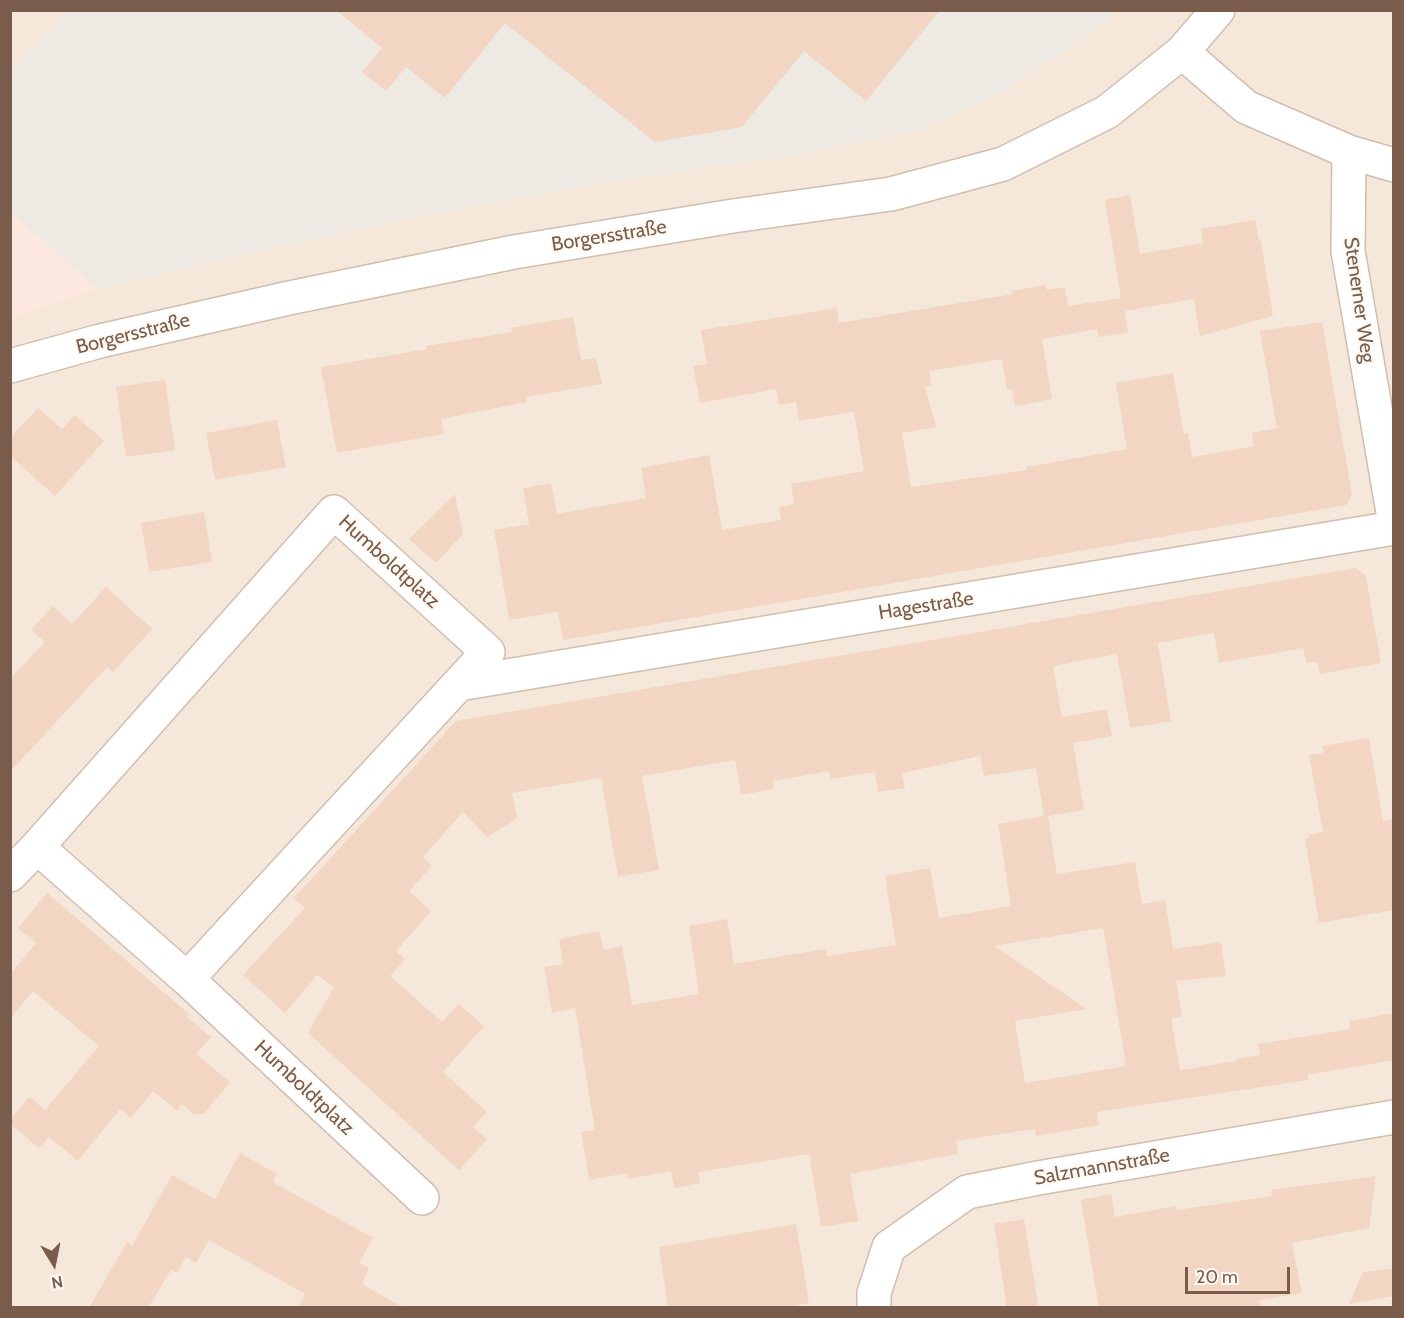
<!DOCTYPE html>
<meta charset="utf-8">
<style>
body{margin:0}
#map{position:relative;width:1404px;height:1318px;overflow:hidden;background:#fdf6ec;font-family:Cabin,sans-serif}
canvas{display:block}
.frame{position:absolute;inset:0;border:12px solid #7a5c4d;pointer-events:none}
.north{position:absolute;left:24px;top:1234px;width:60px;height:60px;-webkit-text-stroke:4px #fffaf3;paint-order:stroke;rotate:170deg;font-size:16px;font-weight:700;line-height:24px;text-align:center;color:#7a5c4d}
.north::after{content:'';display:block;margin:auto;width:21px;height:27px;background:#7a5c4d;clip-path:polygon(50% 0,100% 100%,50% 72%,0 100%)}
.scale{position:absolute;left:1185px;top:1267px;width:105px;height:27px;box-sizing:border-box;border:3px solid #7a5c4d;border-top:0;padding-left:8px;font-size:18px;line-height:21px;white-space:nowrap;color:#7a5c4d;-webkit-text-stroke:4px #fffaf3;paint-order:stroke}
</style>
<div id="map">
<canvas width="1404" height="1318"></canvas>
<div class="frame"></div>
<div class="north">N</div>
<div class="scale">20 m</div>
</div>
<script>
const c = document.querySelector('canvas').getContext('2d');
c.lineJoin = 'round';
function fill(path, color) {
  c.fillStyle = color;
  c.fill(path, 'evenodd');
}
function strokePath(path, color, width, dash) {
  c.strokeStyle = color;
  c.lineWidth = width;
  c.lineCap = dash ? 'butt' : 'round';
  c.setLineDash(dash || []);
  c.stroke(path);
}
function drawText(font, color, halo, rows, align = 'center') {
  c.font = font + ' Cabin,sans-serif';
  c.lineWidth = 4.5;
  c.setLineDash([]);
  c.textBaseline = 'middle';
  c.strokeStyle = halo;
  c.fillStyle = color;
  for (const [text, x, y, turn = 0] of rows) {
    c.save();
    c.translate(x, y);
    c.rotate((+turn || 0) * Math.PI / 180);
    c.textAlign = isNaN(turn) ? turn : align;
    if (halo) c.strokeText(text, 0, 0);
    c.fillText(text, 0, 0);
    c.restore();
  }
}
const residential = new Path2D(`
 M 11,11 L 1393,11 L 1393,1307 L 11,1307 Z`);
const commercial = new Path2D(`
 M 11,212 L 98,289 L 11,318 Z`);
const industrial = new Path2D(`
 M 69,11 L 1115,11 L 1095,30 L 1001,92 L 922,129 L 815,152 L 619,180 L 414,217 L 217,260 L 98,289 L 11,212 L 11,70 Z`);
const building = new Path2D(`
 M 336,10 L 940,10 L 866,101 L 804,51 L 742,127 L 655,142 L 505,23 L 445,98 L 406,67 L 386,91 L 362,72 L 382,48 Z
 M 1130,195 L 1140,254 L 1203,243 L 1201,229 L 1255,220 L 1259,241 L 1261,240 L 1273,316 L 1200,336 L 1194,299 L 1125,311 L 1128,333 L 1098,337 L 1097,329 L 1042,339 L 1052,399 L 1015,406 L 1012,389 L 1007,390 L 1002,359 L 929,371 L 931,385 L 925,386 L 936,427 L 902,433 L 911,487 L 1027,470 L 1026,467 L 1127,449 L 1116,383 L 1173,373 L 1184,434 L 1188,433 L 1192,457 L 1254,446 L 1252,433 L 1277,428 L 1260,331 L 1322,322 L 1352,495 L 1346,505 L 563,640 L 558,612 L 509,620 L 494,530 L 529,524 L 523,488 L 551,483 L 557,514 L 646,498 L 641,468 L 709,455 L 722,530 L 781,520 L 779,507 L 794,504 L 791,484 L 864,471 L 854,412 L 799,421 L 796,402 L 779,405 L 776,389 L 700,403 L 693,366 L 707,364 L 701,330 L 837,308 L 839,323 L 1013,294 L 1012,291 L 1046,285 L 1047,290 L 1065,287 L 1068,306 L 1121,298 L 1105,200 Z
 M 573,317 L 581,360 L 596,358 L 602,384 L 526,397 L 527,402 L 441,419 L 444,434 L 337,453 L 321,367 L 427,349 L 426,346 L 512,332 L 511,328 Z
 M 165,380 L 175,450 L 126,457 L 116,387 Z
 M 38,408 L 62,429 L 75,415 L 104,441 L 55,496 L 10,456 L 10,438 Z
 M 277,420 L 286,467 L 215,480 L 206,433 Z
 M 455,494 L 463,534 L 436,563 L 409,539 Z
 M 204,512 L 212,562 L 149,572 L 141,523 Z
 M 1355,568 L 1366,576 L 1381,663 L 1320,674 L 1318,662 L 1306,663 L 1303,648 L 1219,663 L 1214,633 L 1158,643 L 1171,721 L 1130,728 L 1117,654 L 1053,666 L 1062,717 L 1107,709 L 1112,736 L 1073,743 L 1084,810 L 1048,816 L 1057,874 L 1135,862 L 1142,904 L 1165,900 L 1173,949 L 1221,942 L 1226,976 L 1176,981 L 1182,1016 L 1171,1018 L 1180,1070 L 1237,1061 L 1236,1059 L 1260,1055 L 1258,1044 L 1350,1029 L 1349,1021 L 1394,1013 L 1394,1060 L 1307,1075 L 1308,1080 L 1097,1112 L 1099,1125 L 1036,1136 L 1035,1129 L 956,1141 L 958,1154 L 850,1174 L 858,1221 L 821,1227 L 809,1154 L 698,1172 L 700,1183 L 674,1188 L 671,1171 L 628,1179 L 627,1173 L 589,1180 L 581,1132 L 595,1130 L 575,1008 L 552,1013 L 544,967 L 563,964 L 559,939 L 599,931 L 604,950 L 622,946 L 632,1005 L 699,994 L 689,926 L 727,919 L 734,964 L 826,949 L 827,956 L 896,945 L 885,876 L 930,868 L 939,918 L 1011,906 L 998,824 L 1044,816 L 1036,768 L 984,776 L 980,756 L 902,773 L 905,788 L 878,792 L 875,772 L 831,779 L 829,771 L 773,781 L 774,789 L 741,795 L 735,760 L 642,776 L 659,870 L 618,877 L 601,778 L 512,793 L 517,818 L 487,837 L 463,812 L 423,857 L 432,866 L 409,891 L 431,911 L 396,951 L 405,959 L 390,976 L 442,1022 L 459,1004 L 484,1026 L 443,1072 L 487,1112 L 473,1127 L 487,1139 L 459,1170 L 308,1033 L 334,987 L 317,975 L 285,1013 L 243,975 L 305,908 L 294,898 L 456,721 ZM 1103,928 L 1126,1066 L 1025,1083 L 1015,1021 L 1087,1009 L 994,946 Z
 M 106,587 L 152,629 L 113,672 L 107,667 L 10,772 L 10,679 L 45,642 L 31,630 L 53,606 L 72,624 Z
 M 1369,738 L 1383,821 L 1394,819 L 1394,910 L 1319,923 L 1305,839 L 1309,838 L 1308,835 L 1323,832 L 1309,755 L 1324,753 L 1322,746 Z
 M 47,893 L 189,1014 L 187,1017 L 211,1037 L 196,1054 L 230,1082 L 204,1114 L 193,1114 L 182,1104 L 177,1111 L 153,1091 L 131,1118 L 120,1109 L 78,1161 L 49,1137 L 39,1148 L 10,1124 L 10,1120 L 29,1097 L 45,1110 L 99,1046 L 33,991 L 10,1018 L 10,974 L 36,943 L 18,928 Z
 M 240,1153 L 277,1174 L 273,1182 L 373,1238 L 359,1263 L 369,1268 L 362,1284 L 404,1308 L 298,1308 L 305,1294 L 209,1240 L 196,1263 L 186,1257 L 177,1273 L 171,1270 L 148,1308 L 89,1308 L 127,1242 L 132,1246 L 172,1175 L 215,1199 Z
 M 1376,1176 L 1369,1228 L 1292,1243 L 1302,1293 L 1259,1300 L 1260,1308 L 1099,1308 L 1081,1200 L 1111,1194 L 1115,1217 L 1176,1206 L 1177,1210 L 1272,1196 L 1271,1190 Z
 M 1024,1219 L 1039,1308 L 1007,1308 L 994,1224 Z
 M 796,1224 L 809,1303 L 783,1308 L 668,1308 L 659,1247 Z
 M 1394,1268 L 1394,1296 L 1349,1304 L 1363,1272 Z`);
const minor = new Path2D(`
 M 1182,52 L 1246,107 L 1349,152 L 1394,165
 M 1349,152 L 1348,251 L 1394,518
 M 459,684 L 1394,528
 M 10,875 L 37,847
 M 187,979 L 37,847 L 334,512 L 488,652 L 187,979 L 422,1198
 M 874,1308 L 874,1293 L 889,1247 L 967,1192 L 1038,1178 L 1394,1117`);
const tertiary = new Path2D(`
 M 10,366 L 100,341 L 289,298 L 514,252 L 733,216 L 891,194 L 1003,164 L 1107,112 L 1182,52 L 1218,10`);
const streetNames = [
 ["Borgersstraße",609,236,-9],
 ["Stenerner Weg",1359,300,82],
 ["Borgersstraße",133,334,-14],
 ["Humboldtplatz",389,562,42],
 ["Hagestraße",926,606,-9],
 ["Humboldtplatz",304,1088,43],
 ["Salzmannstraße",1102,1167,-10]
];
fill(residential, '#f5e8da');
fill(commercial, '#fde8e0');
fill(industrial, '#efe9e4');
fill(building, '#f3d5c3');
strokePath(minor, '#d1beb0', 36);
strokePath(tertiary, '#d1beb0', 36);
strokePath(minor, '#fff', 33);
strokePath(tertiary, '#fff', 33);
drawText('20px', '#7a5c4d', '#fffaf3', streetNames);
</script>
